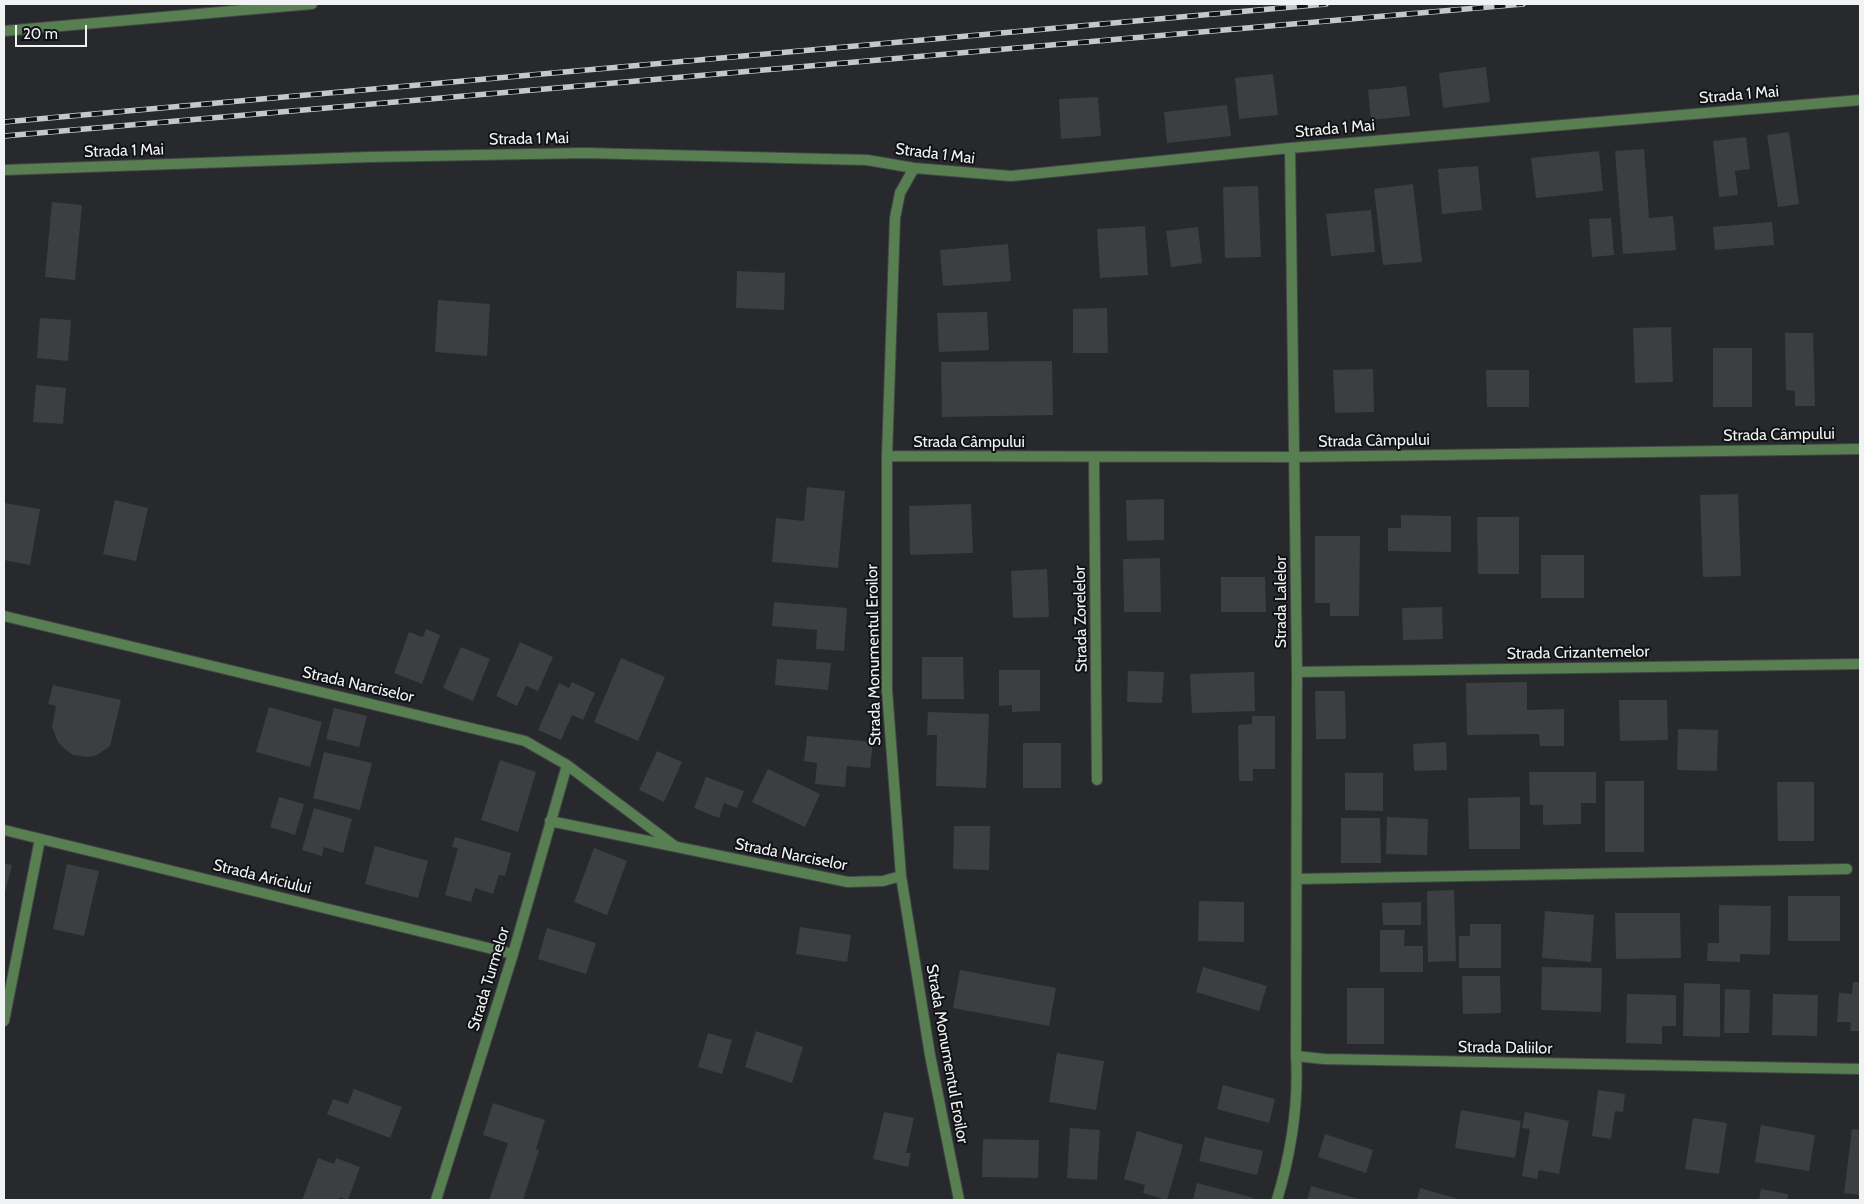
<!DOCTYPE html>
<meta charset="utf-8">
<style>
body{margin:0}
#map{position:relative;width:1864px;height:1204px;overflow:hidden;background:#28292c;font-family:Cabin,sans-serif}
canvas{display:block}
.frame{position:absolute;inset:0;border:5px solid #f1f2f4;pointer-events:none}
.scale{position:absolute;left:15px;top:25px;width:72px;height:22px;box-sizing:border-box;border:2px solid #f1f2f4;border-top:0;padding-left:6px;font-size:15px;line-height:18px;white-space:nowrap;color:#f1f2f4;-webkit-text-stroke:4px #111213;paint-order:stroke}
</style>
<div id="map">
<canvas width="1864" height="1204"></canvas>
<div class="frame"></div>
<div class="scale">20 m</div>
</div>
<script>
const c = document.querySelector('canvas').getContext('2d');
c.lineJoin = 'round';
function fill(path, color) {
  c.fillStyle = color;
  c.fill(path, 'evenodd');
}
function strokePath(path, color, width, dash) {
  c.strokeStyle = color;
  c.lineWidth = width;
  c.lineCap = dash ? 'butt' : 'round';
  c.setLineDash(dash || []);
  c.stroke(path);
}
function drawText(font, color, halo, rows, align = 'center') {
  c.font = font + ' Cabin,sans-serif';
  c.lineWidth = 4;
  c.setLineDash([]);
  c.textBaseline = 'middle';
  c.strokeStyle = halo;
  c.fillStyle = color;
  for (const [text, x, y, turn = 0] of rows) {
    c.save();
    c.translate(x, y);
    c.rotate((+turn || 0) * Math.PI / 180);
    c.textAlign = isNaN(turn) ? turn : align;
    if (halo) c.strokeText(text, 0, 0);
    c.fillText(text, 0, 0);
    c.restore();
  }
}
const building = new Path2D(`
 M 1486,67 L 1490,102 L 1443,108 L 1439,73 Z
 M 1273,74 L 1278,115 L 1239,119 L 1235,78 Z
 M 1406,86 L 1410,116 L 1371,120 L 1368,90 Z
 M 1098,97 L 1101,136 L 1061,139 L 1059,99 Z
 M 1227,105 L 1231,136 L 1167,143 L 1164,112 Z
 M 1789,132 L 1799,204 L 1778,207 L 1767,135 Z
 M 1746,137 L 1750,169 L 1735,171 L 1738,195 L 1719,197 L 1713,141 Z
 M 1644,149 L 1649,218 L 1673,216 L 1676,250 L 1623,254 L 1615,151 Z
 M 1599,151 L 1603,191 L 1536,198 L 1531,158 Z
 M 1478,166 L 1482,210 L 1442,214 L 1438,169 Z
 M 1413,184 L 1422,262 L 1383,265 L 1374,189 Z
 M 1258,186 L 1261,257 L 1225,258 L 1223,187 Z
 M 52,202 L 82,205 L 75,280 L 45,277 Z
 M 1371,210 L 1375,252 L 1331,256 L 1326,214 Z
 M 1611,218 L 1614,255 L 1592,257 L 1589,219 Z
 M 1772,222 L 1774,245 L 1715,250 L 1713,227 Z
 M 1145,226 L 1148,275 L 1100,278 L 1097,229 Z
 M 1198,227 L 1202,263 L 1171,267 L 1166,231 Z
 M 1008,244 L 1011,281 L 943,286 L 940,250 Z
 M 737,271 L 785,273 L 784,310 L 736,308 Z
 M 438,300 L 490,304 L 487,356 L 435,352 Z
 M 1107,308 L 1108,353 L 1073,353 L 1073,309 Z
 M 987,312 L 989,350 L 939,352 L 937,313 Z
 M 40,318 L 71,320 L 68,361 L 37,358 Z
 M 1671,327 L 1673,382 L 1635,383 L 1633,328 Z
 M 1785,333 L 1813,333 L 1815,406 L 1795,406 L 1795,391 L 1786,390 Z
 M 1713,348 L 1752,348 L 1752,407 L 1713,407 Z
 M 1052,361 L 1053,415 L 942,417 L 941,362 Z
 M 1373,369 L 1374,412 L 1335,413 L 1333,370 Z
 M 1486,370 L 1529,370 L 1529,407 L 1487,407 Z
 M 36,385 L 66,388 L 63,424 L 33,422 Z
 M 807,487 L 845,491 L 838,568 L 772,562 L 776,518 L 804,521 Z
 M 1738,494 L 1741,576 L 1703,577 L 1700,495 Z
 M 1164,499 L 1164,540 L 1127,541 L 1126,500 Z
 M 115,500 L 148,508 L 136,561 L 103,554 Z
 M 4,503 L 40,509 L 30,565 L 4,560 Z
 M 971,504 L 973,553 L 910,555 L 909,506 Z
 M 1401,515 L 1451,516 L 1451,552 L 1388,551 L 1388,528 L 1401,528 Z
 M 1477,517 L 1519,517 L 1519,574 L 1478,574 Z
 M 1315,536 L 1360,536 L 1359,616 L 1330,616 L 1330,603 L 1315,603 Z
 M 1541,555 L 1584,555 L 1584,598 L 1541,598 Z
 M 1160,558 L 1161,612 L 1124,612 L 1123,559 Z
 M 1047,569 L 1049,617 L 1013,618 L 1011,571 Z
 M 1221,577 L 1265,577 L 1266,612 L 1221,612 Z
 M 774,602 L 847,608 L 844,651 L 816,649 L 817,630 L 772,626 Z
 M 1442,607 L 1443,639 L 1403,640 L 1402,608 Z
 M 426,629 L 440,635 L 422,684 L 394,673 L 409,632 L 423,637 Z
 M 520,642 L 553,657 L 538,691 L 526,686 L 517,706 L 496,696 Z
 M 461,647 L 490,659 L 473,701 L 443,688 Z
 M 922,657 L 963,657 L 964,699 L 922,699 Z
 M 621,658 L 665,677 L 638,741 L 594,722 Z
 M 777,659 L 831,663 L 828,690 L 775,685 Z
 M 999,670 L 1040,670 L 1040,711 L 1012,712 L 1012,705 L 999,706 Z
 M 1128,671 L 1164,672 L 1162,703 L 1127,702 Z
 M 1254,672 L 1255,711 L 1192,713 L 1190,674 Z
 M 572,682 L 595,693 L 583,720 L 572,715 L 561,740 L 538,730 L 559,683 L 569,688 Z
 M 1527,682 L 1527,710 L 1564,709 L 1564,746 L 1540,746 L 1539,734 L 1467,735 L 1466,683 Z
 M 53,685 L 121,700 L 110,746 L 97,755 L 89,757 L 73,755 L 65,749 L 58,742 L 52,727 L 56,706 L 48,704 Z
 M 1315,691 L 1345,691 L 1346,739 L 1316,739 Z
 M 1619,700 L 1667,700 L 1668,740 L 1620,741 Z
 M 269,707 L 322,722 L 310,767 L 256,752 Z
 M 334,708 L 367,716 L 359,747 L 326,739 Z
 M 928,712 L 989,714 L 986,788 L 936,786 L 937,735 L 927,735 Z
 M 1252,716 L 1275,716 L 1275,769 L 1253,769 L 1253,781 L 1239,781 L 1238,725 L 1252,724 Z
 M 1678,729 L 1718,730 L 1717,771 L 1677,770 Z
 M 807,736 L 873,742 L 870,768 L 847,766 L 845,787 L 815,784 L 817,763 L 804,761 Z
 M 1446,742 L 1447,770 L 1414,771 L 1413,744 Z
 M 1023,743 L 1061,743 L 1061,788 L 1023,788 Z
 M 657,751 L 682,762 L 664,802 L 639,790 Z
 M 324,752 L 372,763 L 360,810 L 313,798 Z
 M 500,760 L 536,772 L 518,832 L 481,820 Z
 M 768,769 L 820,794 L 805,827 L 752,802 Z
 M 1529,772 L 1596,772 L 1596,803 L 1581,803 L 1581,824 L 1543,825 L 1543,805 L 1530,805 Z
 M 1345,773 L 1383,773 L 1383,811 L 1345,810 Z
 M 706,777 L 744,791 L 737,808 L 724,803 L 719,818 L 694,808 Z
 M 1605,781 L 1644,781 L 1644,852 L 1605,852 Z
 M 1777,782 L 1814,782 L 1814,841 L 1778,841 Z
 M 279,797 L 304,804 L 295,835 L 270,827 Z
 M 1520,797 L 1520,849 L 1469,849 L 1468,798 Z
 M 314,808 L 352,819 L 343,853 L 324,847 L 322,856 L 302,850 Z
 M 1387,817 L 1428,819 L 1427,855 L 1386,854 Z
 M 1341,818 L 1380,818 L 1381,863 L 1341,863 Z
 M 954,826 L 990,826 L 989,870 L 953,869 Z
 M 455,837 L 511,853 L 505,876 L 499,875 L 493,894 L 475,888 L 471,902 L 445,895 L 458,848 L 452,847 Z
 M 375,846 L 428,861 L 418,898 L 365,884 Z
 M 594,848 L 627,861 L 607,915 L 574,902 Z
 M 4,863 L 12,865 L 4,896 Z
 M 67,864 L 99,871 L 84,936 L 53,929 Z
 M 1454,890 L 1456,961 L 1428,962 L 1427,891 Z
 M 1788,896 L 1840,896 L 1840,941 L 1788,941 Z
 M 1199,901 L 1244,902 L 1244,942 L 1198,941 Z
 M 1421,902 L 1421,925 L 1383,925 L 1382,903 Z
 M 1719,905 L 1771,906 L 1770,955 L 1740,954 L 1740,962 L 1707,961 L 1708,943 L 1719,943 Z
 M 1545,911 L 1594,915 L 1591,962 L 1542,958 Z
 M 1615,913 L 1680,913 L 1681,958 L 1616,959 Z
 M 1470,924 L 1501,924 L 1501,968 L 1459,968 L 1459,936 L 1470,936 Z
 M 800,927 L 851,935 L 847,962 L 796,954 Z
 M 547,928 L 596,943 L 586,974 L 538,959 Z
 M 1380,930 L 1405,930 L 1404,946 L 1423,946 L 1423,972 L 1380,972 Z
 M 1203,967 L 1267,986 L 1259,1011 L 1196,992 Z
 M 1542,967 L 1602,968 L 1601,1012 L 1541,1010 Z
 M 960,970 L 1056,988 L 1049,1026 L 953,1008 Z
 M 1462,976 L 1500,976 L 1501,1013 L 1463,1014 Z
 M 1853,982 L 1860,982 L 1860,1031 L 1850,1031 L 1851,1022 L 1837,1022 L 1839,993 L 1852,994 Z
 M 1684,983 L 1720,984 L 1720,1037 L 1683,1036 Z
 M 1347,988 L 1384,988 L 1384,1044 L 1347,1044 Z
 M 1725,989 L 1750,990 L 1749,1033 L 1724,1033 Z
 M 1627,994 L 1676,995 L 1676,1026 L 1662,1026 L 1662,1044 L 1626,1043 Z
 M 1773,994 L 1818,995 L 1817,1036 L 1772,1035 Z
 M 756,1031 L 803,1047 L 792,1083 L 745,1067 Z
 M 708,1033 L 732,1040 L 722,1074 L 698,1067 Z
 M 1057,1053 L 1104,1061 L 1096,1110 L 1049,1102 Z
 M 1223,1085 L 1275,1099 L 1269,1123 L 1217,1109 Z
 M 354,1089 L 402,1107 L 390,1138 L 327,1114 L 333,1099 L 348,1104 Z
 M 1598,1090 L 1625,1094 L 1623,1112 L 1615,1111 L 1611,1139 L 1592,1136 Z
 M 493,1103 L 545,1120 L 536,1149 L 539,1150 L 523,1200 L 489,1200 L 508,1143 L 483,1135 Z
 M 1461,1110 L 1521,1121 L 1515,1158 L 1455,1148 Z
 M 884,1112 L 914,1118 L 906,1153 L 911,1153 L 908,1167 L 873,1159 Z
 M 1525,1112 L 1569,1121 L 1559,1174 L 1539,1170 L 1537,1179 L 1522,1176 L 1530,1129 L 1522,1128 Z
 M 1693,1118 L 1727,1123 L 1719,1174 L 1685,1169 Z
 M 1761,1125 L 1815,1135 L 1809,1171 L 1755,1162 Z
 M 1070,1128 L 1100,1130 L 1097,1180 L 1067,1178 Z
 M 1852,1129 L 1860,1130 L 1860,1195 L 1844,1193 Z
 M 1137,1131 L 1183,1145 L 1167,1200 L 1143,1193 L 1145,1185 L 1124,1179 Z
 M 1325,1134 L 1373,1150 L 1366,1173 L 1318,1157 Z
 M 1205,1137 L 1263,1151 L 1257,1175 L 1199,1161 Z
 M 983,1139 L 1039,1140 L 1038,1178 L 982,1177 Z
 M 318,1158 L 334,1164 L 336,1158 L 360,1167 L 348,1200 L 340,1197 L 339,1200 L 302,1200 Z
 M 1197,1183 L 1254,1198 L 1253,1200 L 1193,1200 Z
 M 1311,1186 L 1362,1200 L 1307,1200 Z
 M 1420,1188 L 1461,1200 L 1417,1200 Z
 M 1761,1189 L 1788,1194 L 1787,1200 L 1759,1200 Z`);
const street = new Path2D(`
 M 4,31 L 312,4
 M 1290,148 L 1297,672 L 1296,1056
 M 914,168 L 900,193 L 895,218 L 887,456 L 887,690 L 901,876 L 930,1055 L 959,1200
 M 4,170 L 369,157 L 585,153 L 867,160 L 914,168 L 1011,176 L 1290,148 L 1860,100
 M 887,456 L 1295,457 L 1860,449
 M 1094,458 L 1097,780
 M 4,616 L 525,741 L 567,765 L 676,847
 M 1297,672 L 1860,664
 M 550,821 L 848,882 L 883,881 L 901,876
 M 4,830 L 513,954
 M 1297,879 L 1847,869
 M 4,1021 L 40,839
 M 436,1200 L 513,954 L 567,765
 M 1277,1200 C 1291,1153 1299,1106 1296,1056 L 1324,1059 L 1860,1069`);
const rail = new Path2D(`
 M 4,122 L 1326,4
 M 4,136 L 1523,4`);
const streetNames = [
 ["Strada 1 Mai",1739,95,-5],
 ["Strada 1 Mai",1335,129,-5],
 ["Strada 1 Mai",529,139,-1],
 ["Strada 1 Mai",124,151,-2],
 ["Strada 1 Mai",935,154,7],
 ["Strada Câmpului",1779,435,-1],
 ["Strada Câmpului",1374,441,-1],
 ["Strada Câmpului",969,442],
 ["Strada Lalelor",1281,602,-90],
 ["Strada Zorelelor",1081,619,-91],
 ["Strada Crizantemelor",1578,653,-1],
 ["Strada Monumentul Eroilor",874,655,-91],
 ["Strada Narciselor",358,685,13],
 ["Strada Narciselor",791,855,11],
 ["Strada Ariciului",262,877,14],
 ["Strada Turmelor",489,979,-73],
 ["Strada Daliilor",1505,1048,1],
 ["Strada Monumentul Eroilor",947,1054,80]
];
fill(building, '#3d3e41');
strokePath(street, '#444548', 12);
strokePath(street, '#587f52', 10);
strokePath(rail, '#c6c7c9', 5.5);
strokePath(rail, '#111213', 4, [11]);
drawText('16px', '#f1f2f4', '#111213', streetNames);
</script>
